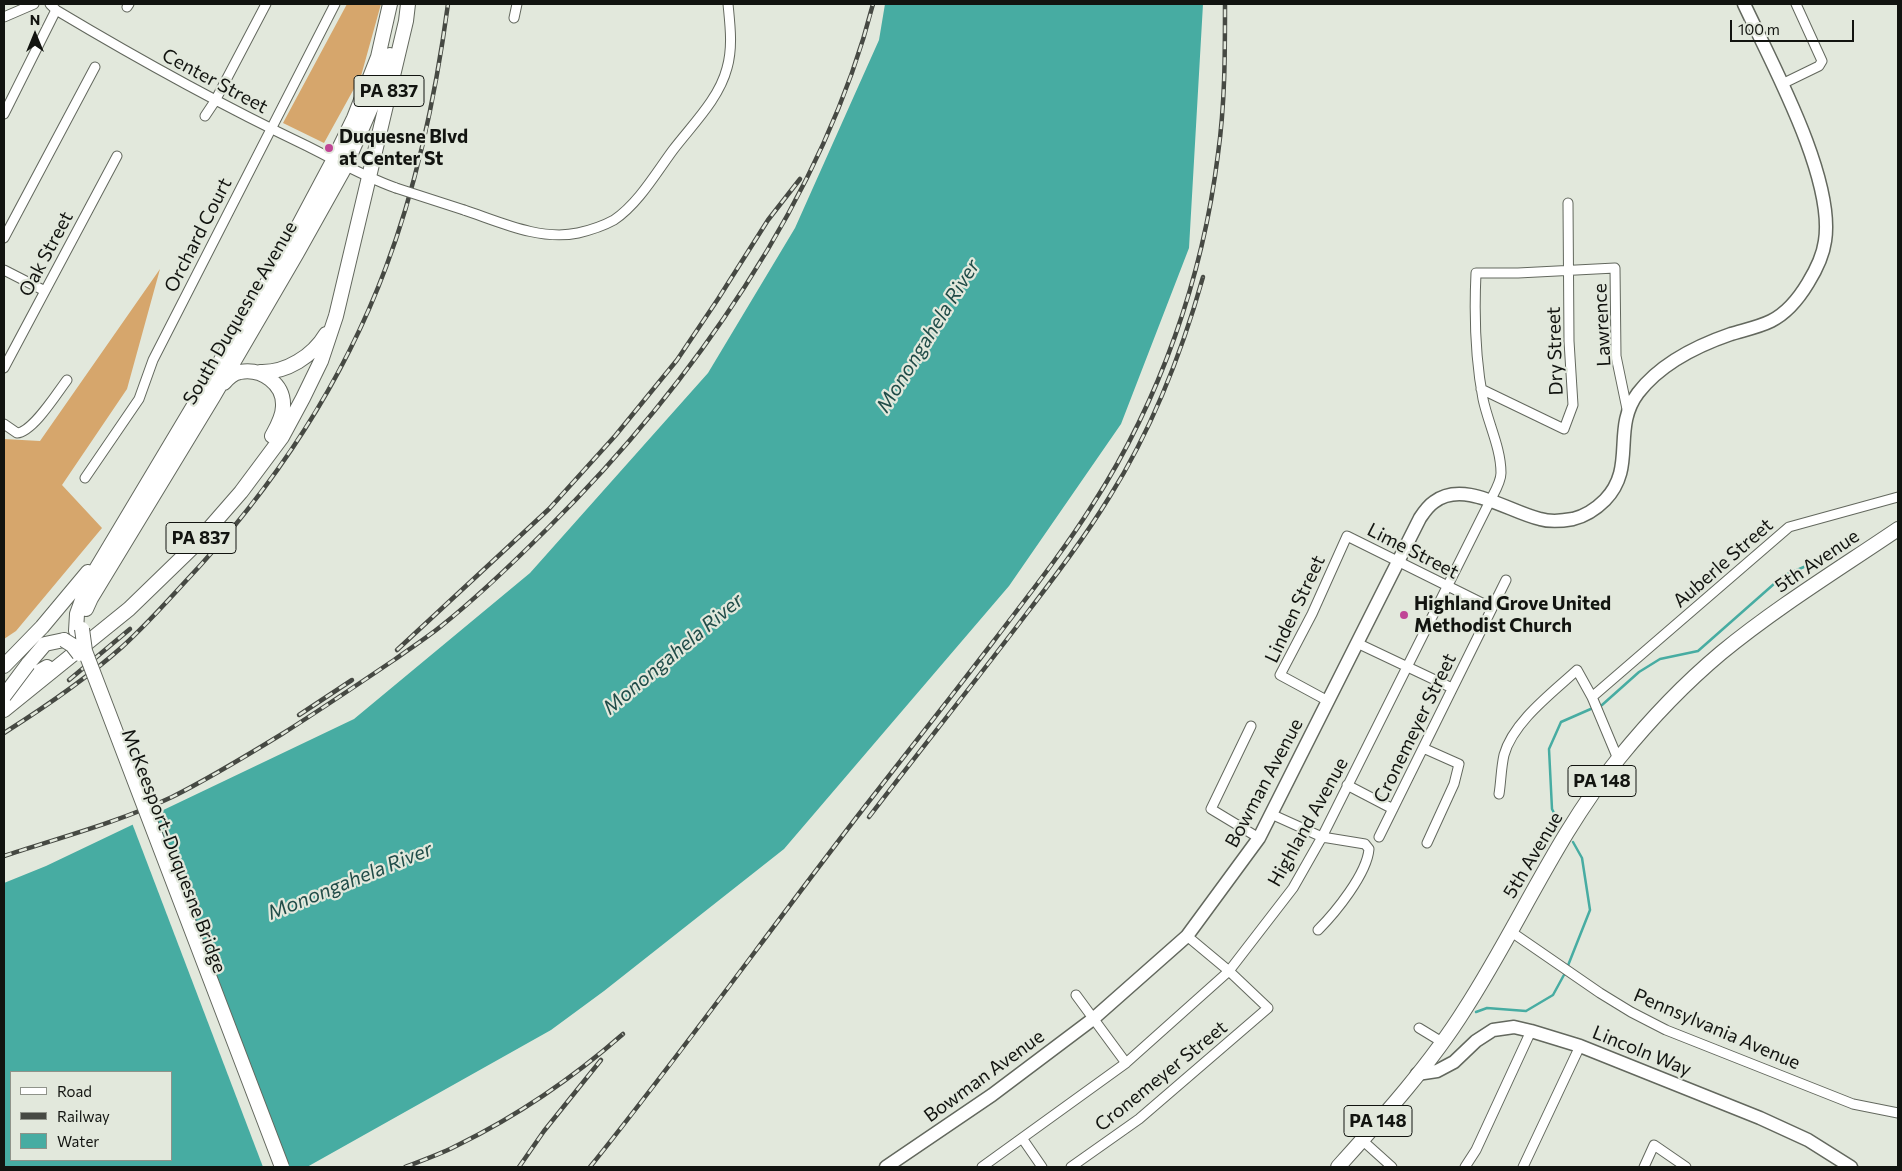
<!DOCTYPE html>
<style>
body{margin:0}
#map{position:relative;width:1902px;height:1171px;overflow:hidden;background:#e2e8dc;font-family:Commissioner,sans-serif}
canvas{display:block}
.frame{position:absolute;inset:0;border:5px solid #121410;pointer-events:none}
.legend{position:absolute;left:10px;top:1071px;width:162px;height:90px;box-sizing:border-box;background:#e2e8dc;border:1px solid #8f938a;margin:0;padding:6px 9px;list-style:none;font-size:15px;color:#121410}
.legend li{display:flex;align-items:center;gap:10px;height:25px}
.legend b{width:25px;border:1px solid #8f938a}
.north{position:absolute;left:10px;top:10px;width:50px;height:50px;-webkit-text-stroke:4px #e2e8dc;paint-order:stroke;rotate:0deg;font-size:14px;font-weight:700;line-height:20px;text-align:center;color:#121410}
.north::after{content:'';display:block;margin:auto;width:18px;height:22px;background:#121410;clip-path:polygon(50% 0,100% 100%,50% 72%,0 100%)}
.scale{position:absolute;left:1730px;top:20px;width:124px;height:22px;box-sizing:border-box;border:2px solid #121410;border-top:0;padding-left:6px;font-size:15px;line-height:18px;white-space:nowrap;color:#121410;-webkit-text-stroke:4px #e2e8dc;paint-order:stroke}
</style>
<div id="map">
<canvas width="1902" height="1171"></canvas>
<div class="frame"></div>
<ul class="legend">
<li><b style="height:6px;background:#fff"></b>Road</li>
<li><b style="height:6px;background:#464943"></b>Railway</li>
<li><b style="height:14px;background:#47aca2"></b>Water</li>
</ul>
<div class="north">N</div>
<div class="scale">100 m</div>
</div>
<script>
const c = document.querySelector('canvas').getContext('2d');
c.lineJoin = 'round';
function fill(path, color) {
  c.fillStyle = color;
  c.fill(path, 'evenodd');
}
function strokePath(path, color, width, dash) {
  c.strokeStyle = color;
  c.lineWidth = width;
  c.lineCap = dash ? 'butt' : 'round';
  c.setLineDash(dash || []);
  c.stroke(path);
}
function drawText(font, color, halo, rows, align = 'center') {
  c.font = font + ' Commissioner,sans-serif';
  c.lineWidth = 4.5;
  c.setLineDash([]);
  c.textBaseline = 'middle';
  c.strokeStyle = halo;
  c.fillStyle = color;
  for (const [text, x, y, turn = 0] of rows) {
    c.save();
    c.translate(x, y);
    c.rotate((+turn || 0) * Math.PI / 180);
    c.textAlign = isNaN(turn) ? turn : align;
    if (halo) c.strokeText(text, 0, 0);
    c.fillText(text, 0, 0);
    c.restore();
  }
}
const forest = new Path2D(`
 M 347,4 L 381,4 L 361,76 L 324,143 L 283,123 Z
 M 160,269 L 127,389 L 62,485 L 102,528 L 16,631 L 4,639 L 4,439 L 40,441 Z`);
const water = new Path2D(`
 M 885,4 L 1203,4 L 1189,248 L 1121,424 L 1009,586 L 784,849 L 604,991 L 551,1030 L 307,1167 L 4,1167 L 4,883 L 46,866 L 354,719 L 530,573 L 708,373 L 795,228 L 879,40 ZM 11,1072 L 171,1072 L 171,1160 L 11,1160 Z`);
const pier = new Path2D(`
 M 152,813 L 288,1167 L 263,1167 L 132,823 Z`);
const stream = new Path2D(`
 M 1598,706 L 1602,705 L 1639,672 L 1660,659 L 1698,651 L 1783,576 L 1850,547
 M 1557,819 L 1552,809 L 1549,749 L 1561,722 L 1593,708
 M 1567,968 L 1590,910 L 1582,858 L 1573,842
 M 1476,1012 L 1487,1008 L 1526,1011 L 1553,995 L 1565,973`);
const minor = new Path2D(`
 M 50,4 L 56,10 C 138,59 221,105 307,146 C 337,161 365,177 396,188
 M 127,7 L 129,4
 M 4,17 L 34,4
 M 514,18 L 517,4
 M 1782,84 L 1819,66 L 1822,61 L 1796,4
 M 4,114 L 56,10
 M 205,116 L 215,101 L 266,4
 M 464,210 C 500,222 540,241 578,233 C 591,230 603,226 614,220 C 638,204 656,173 673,150 C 692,125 719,99 727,68 C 733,47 730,25 728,4
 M 4,238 L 95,67
 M 4,270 L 45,291
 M 4,368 L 117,156
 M 1481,389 L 1564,429 L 1573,405 L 1569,341 L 1568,203
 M 4,424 L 17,433 C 33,432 57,393 67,380
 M 85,478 L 139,399 L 153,360 L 335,4
 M 1357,643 L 1452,688
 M 1592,697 L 1789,527 L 1898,497
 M 1328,701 L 1280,675 L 1312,614 L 1347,536 L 1492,608
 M 1251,726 L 1211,809 L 1259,838
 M 1423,748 L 1459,764 L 1454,784 L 1427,843
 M 1347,785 L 1393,809
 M 1499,794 C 1501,782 1501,768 1504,755 C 1513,722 1552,693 1577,670 L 1592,697 L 1618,759
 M 1271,814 L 1322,837 L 1365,844 L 1369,849 C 1367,874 1335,913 1318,930
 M 1379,837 L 1506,580
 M 1510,931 L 1600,993 L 1631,1012 L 1666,1030 L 1853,1104 L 1898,1113
 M 1076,995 L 1126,1063
 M 1419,1028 L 1442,1042
 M 1022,1138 L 1042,1167
 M 1362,1140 L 1392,1167
 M 982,1167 L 1126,1063 L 1229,971 L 1293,888 L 1322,837 L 1490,501 C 1494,493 1501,482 1501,473 C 1501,448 1488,423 1483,399 C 1475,357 1474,316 1476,273 L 1518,273 L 1615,268 L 1616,356 L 1627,409
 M 1071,1167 L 1139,1119 L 1268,1008 L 1229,971 L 1187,936
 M 1465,1167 L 1476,1150 L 1531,1031
 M 1523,1167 L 1580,1046
 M 1644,1167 L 1654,1145 L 1686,1167`);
const secondary = new Path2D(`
 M 1417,1074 L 1437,1071 L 1454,1062 L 1476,1041 L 1493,1030 L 1514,1027 L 1531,1031 L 1580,1046 L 1760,1118 L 1808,1140 L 1851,1167
 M 886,1167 L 992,1095 L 1093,1019 L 1187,936 L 1259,838 L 1420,518 C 1424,512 1428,506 1434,502 C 1464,479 1509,512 1540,519 C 1550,522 1562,521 1573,519 C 1585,516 1596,509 1605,500 C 1637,467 1611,429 1638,393 C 1661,363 1696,346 1731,334 C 1744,330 1759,327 1771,321 C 1787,313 1799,298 1808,283 C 1816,270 1823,256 1825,241 C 1835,178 1771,62 1744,4`);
const primary = new Path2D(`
 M 260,372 C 286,373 313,356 326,334
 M 224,383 C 228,378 233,373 240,372 C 262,368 284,384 283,406 C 283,417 277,427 272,436
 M 86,609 L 91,598 L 213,397 L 297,253 L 345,167 L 373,103 L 390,55
 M 76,631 L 77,614 L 89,581 L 276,268 L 334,159 L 354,118 L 378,57 L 390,4
 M 28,664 L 45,644 L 64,640
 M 4,666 L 42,627 L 88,572
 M 7,690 L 47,667
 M 4,710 L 129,609 L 193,547 L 241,492 L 282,437 L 303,398 L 321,361 L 336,316 L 406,21 L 408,4
 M 1338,1167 C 1382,1118 1430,1065 1465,1009 C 1518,927 1557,834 1619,758 C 1649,721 1684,684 1721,653 C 1777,607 1839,569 1898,529`);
const rail = new Path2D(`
 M 397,650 L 549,509 L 615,436 L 677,360 L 718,299 L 768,220 L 800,179
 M 69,680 L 130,629
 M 299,715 L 352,680
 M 4,733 C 45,707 86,679 122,647 C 144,627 164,605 184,583 C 270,492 342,385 386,267 C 418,182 436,93 448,4
 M 869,817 C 921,749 975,682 1027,613 C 1056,575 1085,537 1110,496 C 1152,429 1182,352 1203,277
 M 4,856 C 59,838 119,822 172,797 C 210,778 246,756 282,734 C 320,710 357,685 394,660 C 409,649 425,639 440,627 C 479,596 513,563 548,528 C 690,387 823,199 873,4
 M 405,1167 C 423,1160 441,1154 458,1145 C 517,1116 574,1077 623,1034
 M 519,1167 L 544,1131 L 601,1060
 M 590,1167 C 684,1050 771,928 863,809 C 906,754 950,698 993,642 C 1027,597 1063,552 1093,504 C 1160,400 1203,277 1218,154 C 1225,104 1225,54 1225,4`);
const minorBridge = new Path2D(`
 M 396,188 L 464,210`);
const primaryBridge = new Path2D(`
 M 82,629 L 85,651 L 282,1167
 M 64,640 L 72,645 L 79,654
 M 4,696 L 28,664`);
const markers = [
 [329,148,5,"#c04596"],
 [1404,615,5,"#c04596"]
];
const shields = [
 [389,91,70],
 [201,538,70],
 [1602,781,68],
 [1378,1121,68]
];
const shieldNames = [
 ["PA 837",389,91],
 ["PA 837",201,538],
 ["PA 148",1602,781],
 ["PA 148",1378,1121]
];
const streetNames = [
 ["Center Street",215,81,28],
 ["Orchard Court",198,235,-63],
 ["Oak Street",46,254,-62],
 ["South Duquesne Avenue",240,313,-60],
 ["Lawrence",1602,325,-93],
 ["Dry Street",1555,351,-92],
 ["Lime Street",1413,551,27],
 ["5th Avenue",1817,561,-34],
 ["Auberle Street",1723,563,-41],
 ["Linden Street",1295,609,-65],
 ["Cronemeyer Street",1415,728,-64],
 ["Bowman Avenue",1264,783,-62],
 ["Highland Avenue",1308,822,-61],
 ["McKeesport-Duquesne Bridge",174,851,69],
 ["5th Avenue",1533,855,-59],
 ["Pennsylvania Avenue",1717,1029,23],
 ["Lincoln Way",1642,1051,22],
 ["Bowman Avenue",984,1076,-36],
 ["Cronemeyer Street",1161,1076,-39]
];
const poiNames = [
 ["Duquesne Blvd",339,137],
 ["at Center St",339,159],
 ["Highland Grove United",1414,604],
 ["Methodist Church",1414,626]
];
const waterNames = [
 ["Monongahela River",928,336,-58],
 ["Monongahela River",673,654,-40],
 ["Monongahela River",350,881,-22]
];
fill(forest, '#d6a66c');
fill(water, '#47aca2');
fill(pier, '#e2e8dc');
strokePath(stream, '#47aca2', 2.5);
strokePath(minor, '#63685e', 11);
strokePath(secondary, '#63685e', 15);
strokePath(primary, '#63685e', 16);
strokePath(minor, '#fff', 9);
strokePath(secondary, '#fff', 12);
strokePath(primary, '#fff', 14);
strokePath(rail, '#464943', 4.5);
strokePath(rail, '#e2e8dc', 2.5, [8]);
strokePath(minorBridge, '#63685e', 11, []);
strokePath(primaryBridge, '#63685e', 16, []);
strokePath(minorBridge, '#fff', 9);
strokePath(primaryBridge, '#fff', 14);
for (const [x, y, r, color] of markers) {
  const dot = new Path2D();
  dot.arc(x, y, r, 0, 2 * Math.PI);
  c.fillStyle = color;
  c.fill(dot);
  strokePath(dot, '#e2e8dc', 2);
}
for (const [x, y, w] of shields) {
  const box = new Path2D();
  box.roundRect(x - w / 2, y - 15.5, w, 31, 4);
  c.fillStyle = '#e2e8dc';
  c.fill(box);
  strokePath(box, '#121410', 1);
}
drawText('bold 18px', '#121410', null, shieldNames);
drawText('19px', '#121410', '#e2e8dc', streetNames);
drawText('bold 19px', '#121410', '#e2e8dc', poiNames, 'left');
drawText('italic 20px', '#204c48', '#e2e8dc', waterNames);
</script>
